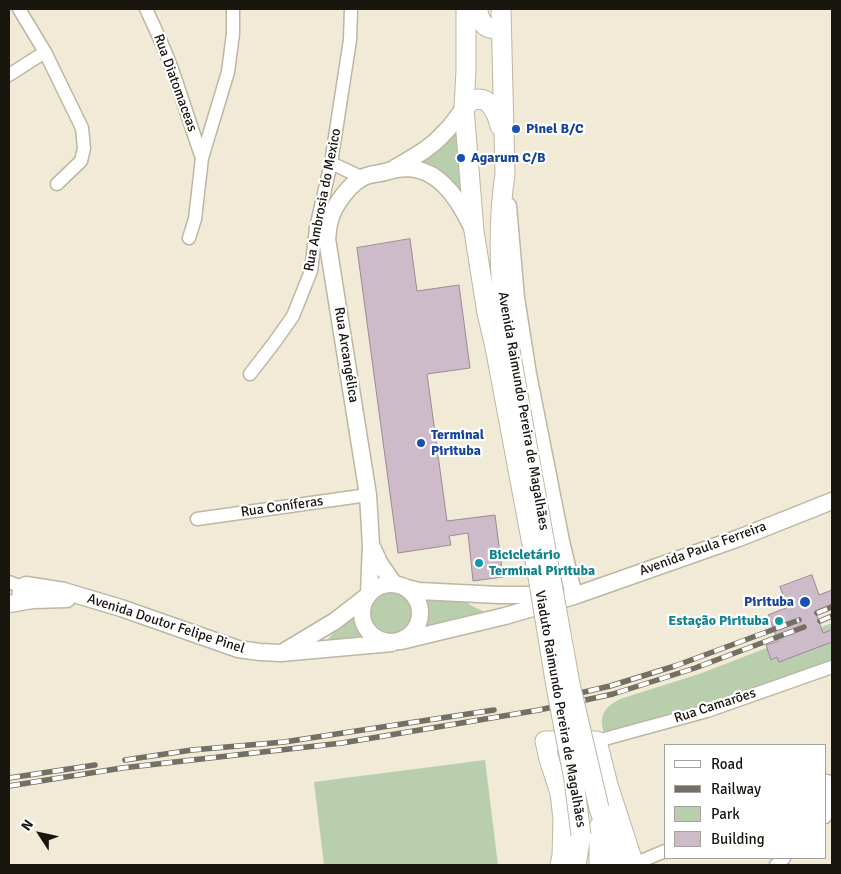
<!DOCTYPE html>
<meta charset="utf-8">
<style>
body{margin:0}
#map{position:relative;width:841px;height:874px;overflow:hidden;background:#f1ead6;font-family:Signika,sans-serif}
canvas{display:block}
.frame{position:absolute;inset:0;border:10px solid #18160f;pointer-events:none}
.legend{position:absolute;left:664px;top:744px;width:162px;height:115px;box-sizing:border-box;background:#fff;border:1px solid #a3a29f;margin:0;padding:6px 9px;list-style:none;font-size:15px;color:#18160f}
.legend li{display:flex;align-items:center;gap:10px;height:25px}
.legend b{width:25px;border:1px solid #a3a29f}
.north{position:absolute;left:15px;top:809px;width:50px;height:50px;-webkit-text-stroke:4px #fff;paint-order:stroke;rotate:305deg;font-size:14px;font-weight:700;line-height:20px;text-align:center;color:#18160f}
.north::after{content:'';display:block;margin:auto;width:18px;height:22px;background:#18160f;clip-path:polygon(50% 0,100% 100%,50% 72%,0 100%)}
</style>
<div id="map">
<canvas width="841" height="874"></canvas>
<div class="frame"></div>
<ul class="legend">
<li><b style="height:6px;background:#fff"></b>Road</li>
<li><b style="height:6px;background:#736f62"></b>Railway</li>
<li><b style="height:14px;background:#b8cead"></b>Park</li>
<li><b style="height:14px;background:#cdbbc9"></b>Building</li>
</ul>
<div class="north">N</div>
</div>
<script>
const c = document.querySelector('canvas').getContext('2d');
c.lineJoin = 'round';
function fill(path, color) {
  c.fillStyle = color;
  c.fill(path, 'evenodd');
}
function strokePath(path, color, width, dash) {
  c.strokeStyle = color;
  c.lineWidth = width;
  c.lineCap = dash ? 'butt' : 'round';
  c.setLineDash(dash || []);
  c.stroke(path);
}
function drawText(font, color, halo, rows, align = 'center') {
  c.font = font + ' Signika,sans-serif';
  c.lineWidth = 4.5;
  c.setLineDash([]);
  c.textBaseline = 'middle';
  c.strokeStyle = halo;
  c.fillStyle = color;
  for (const [text, x, y, turn = 0] of rows) {
    c.save();
    c.translate(x, y);
    c.rotate((+turn || 0) * Math.PI / 180);
    c.textAlign = isNaN(turn) ? turn : align;
    if (halo) c.strokeText(text, 0, 0);
    c.fillText(text, 0, 0);
    c.restore();
  }
}
const green = new Path2D(`
 M 456,125 L 469,212 L 413,165 Z
 M367 612a23 23 0 1 1 46 0a23 23 0 1 1-46 0Z
 M 421,593 L 462,599 L 472,606 L 485,612 L 491,612 L 416,632 C 425,618 422,609 421,593 Z
 M 359,604 C 358,621 359,634 377,642 L 328,639 Z
 M 832,623 L 832,661 L 704,705 L 605,737 C 604,732 601,725 602,720 C 602,710 612,703 620,699 L 699,674 Z
 M 485,760 L 498,865 L 324,865 L 314,782 Z`);
const building = new Path2D(`
 M 410,239 L 417,291 L 459,285 L 470,368 L 427,374 L 447,521 L 495,515 L 503,577 L 473,581 L 468,533 L 449,536 L 451,545 L 398,553 L 357,248 Z
 M 812,575 L 819,595 L 832,590 L 832,604 L 815,611 L 823,633 L 832,630 L 832,642 L 779,662 L 777,657 L 771,660 L 766,645 L 778,641 L 768,615 L 788,607 L 780,587 Z`);
const street = new Path2D(`
 M 19,9 L 45,52 L 82,128 L 84,148 L 81,161 L 57,184
 M 146,9 C 157,32 168,56 176,81 C 185,107 193,133 202,158
 M 9,75 L 45,52
 M 331,163 L 363,178
 M 189,238 L 195,219 L 202,158 L 228,72 L 233,34 L 233,9
 M 250,374 L 274,343 L 293,316 L 311,271 L 316,228 L 331,163 L 350,40 L 351,9
 M 197,519 L 368,495
 M 9,582 L 22,587
 M 597,741 L 707,711 L 832,667
 M 825,817 C 833,802 831,797 827,781
 M 634,864 L 665,851
 M 776,865 L 784,858`);
const secondary = new Path2D(`
 M 395,168 C 412,158 431,148 444,133 C 452,126 458,116 464,108
 M 508,206 L 516,298 L 528,374 L 561,541 L 574,596
 M 372,547 L 380,564 L 394,584
 M362 613a29 29 0 1 1 58 0a29 29 0 1 1-58 0Z
 M 407,588 L 419,591 L 499,595 L 554,595
 M 369,593 L 371,545 L 368,495 L 327,239 C 328,233 328,226 330,220 C 334,205 349,185 362,178 C 368,174 378,174 385,172 C 402,167 416,166 433,176 C 452,188 464,211 474,231
 M 25,600 C 21,597 19,592 22,587 L 26,585 L 64,591 L 121,608 L 238,649 L 260,652 L 281,653 L 392,643
 M 9,604 L 33,600 L 67,599
 M 401,641 L 505,616 L 574,596 L 739,538 L 832,501
 M 285,651 L 335,621 L 366,597`);
const primary = new Path2D(`
 M 466,9 L 466,70 L 464,108 L 474,231 L 487,313 L 495,347
 M 478,9 C 478,21 488,34 500,26
 M 501,9 L 505,174 C 499,214 499,253 502,293 C 504,312 508,331 510,350
 M 464,108 C 467,105 470,101 474,100 C 490,95 497,114 500,126
 M 599,808 L 612,849 L 615,865
 M 599,827 L 599,865
 M 560,865 L 562,856 L 563,819 L 560,793 L 549,759 L 545,741 L 597,741 L 608,785 L 634,865
 M 576,865 L 581,835`);
const rail = new Path2D(`
 M 817,613 L 832,607
 M 820,621 L 832,616
 M 567,696 L 610,686 L 675,666 L 799,620
 M 125,760 L 192,750 L 284,742 L 494,710
 M 9,778 L 95,765
 M 9,786 L 122,768 L 342,743 L 539,710 L 613,694 L 695,668 L 804,627`);
const primaryBridge = new Path2D(`
 M 495,347 L 537,571 L 557,692 L 574,780 L 581,835
 M 510,350 L 570,684 L 599,808`);
const markers = [
 [516,129,5,"#1a4fb4"],
 [461,158,5,"#1a4fb4"],
 [421,443,5,"#1a4fb4"],
 [479,563,5,"#0f9aa8"],
 [805,602,6,"#1a4fb4"],
 [779,621,5,"#0f9aa8"]
];
const streetNames = [
 ["Rua Diatomaceas",175,83,70],
 ["Rua Ambrosia do Mexico",323,200,-79],
 ["Rua Arcangélica",346,355,81],
 ["Avenida Raimundo Pereira de Magalhães",523,411,80],
 ["Rua Coníferas",282,507,-8],
 ["Avenida Paula Ferreira",703,549,-20],
 ["Avenida Doutor Felipe Pinel",166,624,18],
 ["Rua Camarões",715,706,-18],
 ["Viaduto Raimundo Pereira de Magalhães",560,709,80]
];
const transitNames = [
 ["Pinel B/C",526,129],
 ["Agarum C/B",471,158],
 ["Terminal",431,435],
 ["Pirituba",431,451],
 ["Pirituba",794,602,"right"]
];
const cultureNames = [
 ["Bicicletário",489,555],
 ["Terminal Pirituba",489,571],
 ["Estação Pirituba",769,621,"right"]
];
fill(green, '#b8cead');
fill(building, '#cdbbc9');
strokePath(building, '#9b8997', 1);
strokePath(street, '#bdb6a2', 15);
strokePath(secondary, '#bdb6a2', 19);
strokePath(primary, '#bdb6a2', 21);
strokePath(street, '#fff', 12);
strokePath(secondary, '#fff', 16);
strokePath(primary, '#fff', 19);
strokePath(rail, '#736f62', 5.5);
strokePath(rail, '#fff', 4, [11]);
strokePath(primaryBridge, '#bdb6a2', 21, []);
strokePath(primaryBridge, '#fff', 19);
for (const [x, y, r, color] of markers) {
  const dot = new Path2D();
  dot.arc(x, y, r, 0, 2 * Math.PI);
  c.fillStyle = color;
  c.fill(dot);
  strokePath(dot, '#fff', 2);
}
drawText('14px', '#18160f', '#fff', streetNames);
drawText('bold 14px', '#164399', '#fff', transitNames, 'left');
drawText('bold 14px', '#0d838f', '#fff', cultureNames, 'left');
</script>
